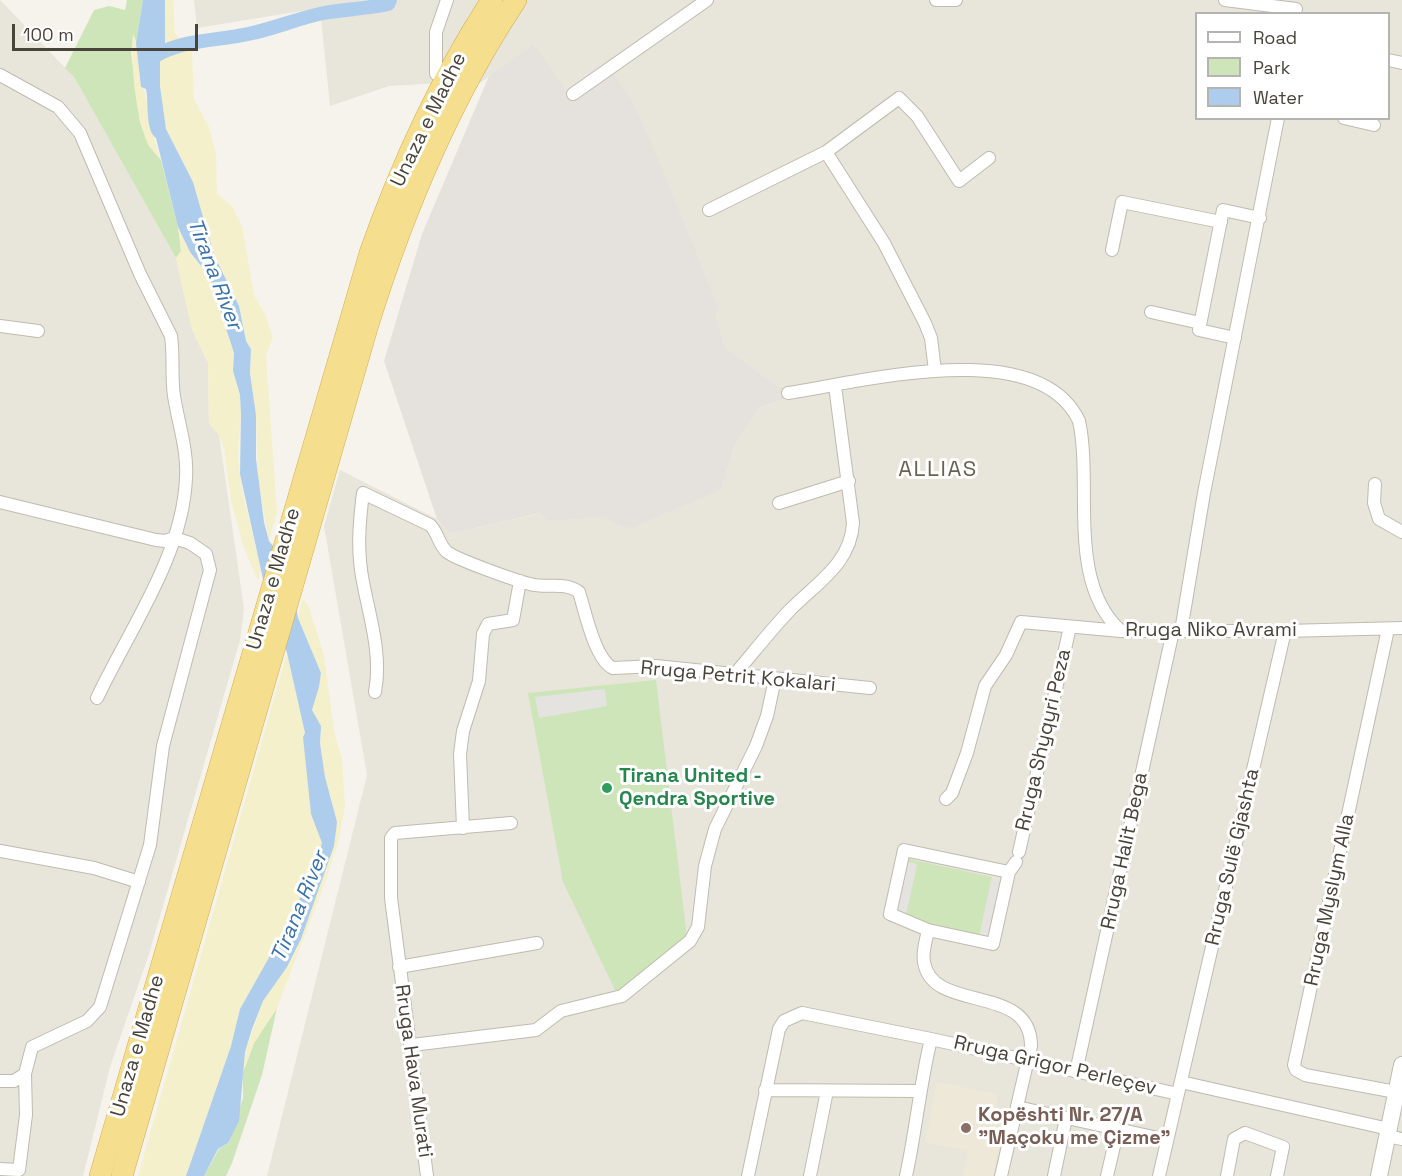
<!DOCTYPE html>
<meta charset="utf-8">
<style>
body{margin:0}
#map{position:relative;width:1402px;height:1176px;overflow:hidden;background:#f5f3ec;font-family:"Space Grotesk",sans-serif}
canvas{display:block}
.legend{position:absolute;left:1195px;top:12px;width:195px;height:108px;box-sizing:border-box;background:#fff;border:2px solid #b6b4b0;margin:0;padding:8px 10px;list-style:none;font-size:18px;color:#49443a}
.legend li{display:flex;align-items:center;gap:12px;height:30px}
.legend b{width:30px;border:2px solid #b6b4b0}
.scale{position:absolute;left:12px;top:24px;width:186px;height:27px;box-sizing:border-box;border:3px solid #49443a;border-top:0;padding-left:8px;font-size:18px;line-height:21px;white-space:nowrap;color:#49443a;-webkit-text-stroke:4px #fff;paint-order:stroke}
</style>
<div id="map">
<canvas width="1402" height="1176"></canvas>
<ul class="legend">
<li><b style="height:8px;background:#fff"></b>Road</li>
<li><b style="height:16px;background:#cde5b8"></b>Park</li>
<li><b style="height:16px;background:#aecdec"></b>Water</li>
</ul>
<div class="scale">100 m</div>
</div>
<script>
const c = document.querySelector('canvas').getContext('2d');
c.lineJoin = 'round';
function fill(path, color) {
  c.fillStyle = color;
  c.fill(path, 'evenodd');
}
function strokePath(path, color, width, dash) {
  c.strokeStyle = color;
  c.lineWidth = width;
  c.lineCap = dash ? 'butt' : 'round';
  c.setLineDash(dash || []);
  c.stroke(path);
}
function drawText(font, color, halo, rows, align = 'center') {
  c.font = font + ' "Space Grotesk",sans-serif';
  c.lineWidth = 6;
  c.setLineDash([]);
  c.textBaseline = 'middle';
  c.strokeStyle = halo;
  c.fillStyle = color;
  for (const [text, x, y, turn = 0] of rows) {
    c.save();
    c.translate(x, y);
    c.rotate((+turn || 0) * Math.PI / 180);
    c.textAlign = isNaN(turn) ? turn : align;
    if (halo) c.strokeText(text, 0, 0);
    c.fillText(text, 0, 0);
    c.restore();
  }
}
const residential = new Path2D(`
 M 0,0 L 74,77 L 176,258 L 192,329 L 208,363 L 209,423 L 219,435 L 244,609 L 240,640 L 149,954 L 110,1067 L 83,1176 L 0,1176 Z
 M 194,0 L 1402,0 L 1402,1176 L 267,1176 L 367,775 L 324,526 L 340,470 L 437,519 L 450,534 L 541,513 L 606,516 L 617,525 L 722,489 L 735,445 L 759,408 L 788,398 L 783,387 L 778,386 L 726,348 L 716,318 L 719,309 L 633,102 L 574,102 L 529,47 L 454,102 L 441,83 L 389,86 L 330,106 L 320,8 L 197,28 ZM 1196,14 L 1388,14 L 1388,118 L 1196,118 Z`);
const industrial = new Path2D(`
 M 533,44 L 574,101 L 613,73 L 633,102 L 662,168 L 719,309 L 716,318 L 726,348 L 778,386 L 783,387 L 788,398 L 759,408 L 735,445 L 722,489 L 631,528 L 617,525 L 605,516 L 549,521 L 540,513 L 450,534 L 437,519 L 384,361 L 422,234 L 489,76 Z`);
const education = new Path2D(`
 M 937,1082 L 998,1094 L 993,1118 L 1005,1121 L 993,1176 L 963,1176 L 968,1151 L 925,1142 Z`);
const green = new Path2D(`
 M 127,0 L 143,0 L 136,43 L 134,36 L 131,53 L 140,122 L 149,146 L 161,160 L 178,227 L 181,251 L 176,258 L 74,77 L 65,68 L 94,10 L 109,6 L 125,10 Z
 M 656,680 L 687,938 L 617,994 L 563,882 L 528,693 Z
 M 909,859 L 992,877 L 979,937 L 896,919 L 897,912 L 906,914 L 917,865 L 908,862 Z
 M 277,1008 L 262,1075 L 232,1163 L 226,1176 L 204,1176 L 219,1149 L 228,1143 L 243,1098 L 243,1072 L 254,1043 Z`);
const sand = new Path2D(`
 M 165,0 L 173,0 L 175,33 L 192,52 L 194,99 L 209,127 L 216,152 L 217,194 L 232,206 L 242,226 L 254,295 L 266,316 L 273,337 L 266,355 L 277,512 L 269,541 L 258,481 L 256,415 L 250,373 L 251,349 L 246,341 L 239,306 L 214,255 L 193,182 L 166,129 L 160,86 L 160,54 L 165,43 Z
 M 133,34 C 135,39 139,46 139,52 C 140,60 138,71 141,79 C 149,106 151,133 161,160 C 157,155 152,150 149,145 C 136,123 130,59 133,34 Z
 M 178,227 L 190,252 L 209,276 L 234,353 L 233,371 L 240,395 L 241,415 L 238,454 L 242,490 L 261,569 L 258,581 L 244,548 L 231,501 L 224,449 L 219,435 L 209,423 L 208,363 L 192,329 L 176,258 L 181,251 Z
 M 303,599 L 308,605 L 324,655 L 334,731 L 342,759 L 345,807 L 338,843 L 323,888 L 277,1008 L 254,1043 L 243,1072 L 245,1052 L 263,1001 L 287,967 L 301,939 L 337,822 L 325,777 L 320,742 L 321,734 L 312,710 L 321,673 L 298,618 Z
 M 287,653 L 305,733 L 311,814 L 322,843 L 309,882 L 289,922 L 240,1009 L 231,1046 L 186,1176 L 138,1176 Z`);
const parking = new Path2D(`
 M 605,689 L 607,706 L 539,718 L 535,697 Z
 M 908,862 L 917,864 L 906,914 L 897,912 Z
 M 991,880 L 1006,883 L 995,934 L 981,931 Z`);
const water = new Path2D(`
 M 143,0 L 165,0 L 165,43 L 160,54 L 160,86 L 166,129 L 193,182 L 214,255 L 239,306 L 246,341 L 251,349 L 250,373 L 256,415 L 256,459 L 264,522 L 269,541 L 289,566 L 298,618 L 321,673 L 319,687 L 312,710 L 321,726 L 320,743 L 325,777 L 337,822 L 334,846 L 301,939 L 287,967 L 263,1001 L 252,1029 L 245,1052 L 239,1121 L 228,1143 L 218,1149 L 204,1176 L 186,1176 L 231,1046 L 240,1009 L 289,922 L 317,861 L 322,843 L 311,814 L 303,737 L 305,733 L 287,653 L 265,579 L 263,579 L 240,474 L 241,415 L 240,395 L 233,371 L 234,353 L 209,276 L 190,252 L 178,227 L 156,138 C 145,130 149,103 146,89 L 141,87 L 136,43 Z`);
const canal = new Path2D(`
 M 155,56 C 184,39 216,41 248,34 C 274,29 298,18 324,13 C 345,9 366,9 388,4 L 390,0`);
const minor = new Path2D(`
 M 936,0 L 956,0
 M 1225,0 L 1296,9
 M 1388,60 L 1402,63
 M 436,74 L 436,32 L 447,0
 M 0,75 L 58,107 L 80,133 L 140,274 L 171,336 C 174,356 171,376 174,396 C 178,422 188,451 186,478 C 183,555 129,630 97,698
 M 573,94 L 707,0
 M 1344,118 L 1374,125
 M 826,152 L 884,243 L 925,323 L 931,338 L 935,371
 M 709,210 L 826,152 L 899,98 L 917,116 L 959,181 L 989,158
 M 1112,250 L 1122,202 L 1221,222
 M 1151,312 L 1200,323
 M 0,326 L 38,331
 M 1235,338 L 1199,330 L 1223,210 L 1260,218
 M 788,393 C 862,382 1038,334 1079,421 C 1093,485 1066,582 1121,631
 M 1375,484 L 1374,503 L 1379,519 L 1402,532
 M 0,502 L 156,540 L 165,541 L 174,538
 M 779,503 L 849,481
 M 1388,629 L 1294,1065 L 1296,1070 L 1305,1075 L 1396,1092
 M 1181,631 L 1204,493 L 1278,118
 M 735,674 C 753,653 770,631 789,611 C 815,584 851,564 853,523 L 835,386
 M 375,692 C 382,655 370,619 363,582 C 357,552 359,524 363,493 L 430,525 C 438,532 438,544 447,552 C 458,560 514,580 530,584 C 547,589 564,581 579,592 C 585,611 595,660 613,668 L 656,666 L 870,688
 M 946,799 L 952,793 L 967,753 L 985,686 L 1006,655 L 1021,622 L 1121,631 L 1285,631 L 1402,628
 M 463,828 L 460,754 L 463,731 L 479,681 L 483,634 L 488,624 L 513,620 L 520,581
 M 0,851 L 94,868 L 139,882
 M 1019,852 L 1070,627
 M 1009,872 L 904,850 L 890,914 L 928,930 L 993,944 L 1009,872 L 1016,862
 M 928,930 C 926,941 922,951 924,962 C 932,1014 1031,982 1031,1046 L 1001,1176
 M 399,967 L 537,943
 M 412,1045 L 536,1030 L 561,1011 L 622,996 L 690,941 L 698,927 L 705,866 L 715,829 L 756,746 L 767,716 L 775,679
 M 1076,1072 L 1173,631
 M 0,1081 L 14,1081 L 25,1074
 M 1181,1082 L 1389,1129
 M 765,1090 L 918,1091
 M 1017,1107 L 1167,1140
 M 1387,1136 L 1402,1139
 M 0,1169 L 19,1170 L 26,1115 L 25,1074 L 32,1047 L 87,1021 L 100,1007 L 150,845 L 163,746 L 210,570 L 206,554 L 190,543 L 174,538
 M 427,1176 L 391,898 L 391,838 L 395,833 L 511,823
 M 748,1176 L 779,1029 L 784,1021 L 802,1013 L 931,1039 L 1178,1094
 M 810,1176 L 827,1091
 M 906,1176 C 916,1130 920,1084 931,1039
 M 1054,1176 L 1066,1118
 M 1107,1176 L 1118,1129
 M 1159,1176 L 1285,631
 M 1227,1176 L 1234,1139 L 1245,1133 L 1283,1147 L 1277,1176`);
const tertiary = new Path2D(`
 M 1379,1176 L 1402,1065`);
const trunk = new Path2D(`
 M 100,1176 L 370,253 C 401,165 441,78 492,0
 M 122,1176 L 367,328 C 403,212 449,101 516,0`);
const markers = [
 [607,788,6,"#2e9e5b"],
 [966,1128,6,"#8d6e63"]
];
const streetNames = [
 ["Unaza e Madhe",429,120,-64],
 ["Unaza e Madhe",274,579,-74],
 ["Rruga Niko Avrami",1211,631],
 ["Rruga Petrit Kokalari",738,677,5],
 ["Rruga Shyqyri Peza",1044,740,-77],
 ["Rruga Halit Bega",1125,851,-78],
 ["Rruga Sulë Gjashta",1233,857,-77],
 ["Rruga Myslym Alla",1330,900,-78],
 ["Unaza e Madhe",138,1046,-74],
 ["Rruga Grigor Perleçev",1055,1066,13],
 ["Rruga Hava Murati",413,1071,82]
];
const leisureNames = [
 ["Tirana United -",619,777],
 ["Qendra Sportive",619,800]
];
const educationNames = [
 ["Kopështi Nr. 27/A",978,1116],
 ["\"Maçoku me Çizme\"",978,1139]
];
const waterNames = [
 ["Tirana River",214,274,69],
 ["Tirana River",300,907,-68]
];
const quarterNames = [
 ["ALLIAS",938,470]
];
fill(residential, '#e8e5db');
fill(industrial, '#e5e2dd');
fill(education, '#ede8d7');
fill(green, '#cde5b8');
fill(sand, '#f5f0cc');
fill(parking, '#e4e3e0');
fill(water, '#aecdec');
strokePath(canal, '#aecdec', 14);
strokePath(minor, '#c0bbaf', 14);
strokePath(tertiary, '#c0bbaf', 18);
strokePath(trunk, '#d3ac48', 22);
strokePath(minor, '#fff', 12);
strokePath(tertiary, '#fff', 16);
strokePath(trunk, '#f5de8e', 21);
for (const [x, y, r, color] of markers) {
  const dot = new Path2D();
  dot.arc(x, y, r, 0, 2 * Math.PI);
  c.fillStyle = color;
  c.fill(dot);
  strokePath(dot, '#fff', 2);
}
drawText('20px', '#49443a', '#fff', streetNames);
drawText('bold 20px', '#27864d', '#fff', leisureNames, 'left');
drawText('bold 20px', '#785e54', '#fff', educationNames, 'left');
drawText('italic 21px', '#3a73ae', '#fff', waterNames);
c.letterSpacing = '1.5px';
drawText('22px', '#6b6352', '#fff', quarterNames);
c.letterSpacing = '0px';
</script>
